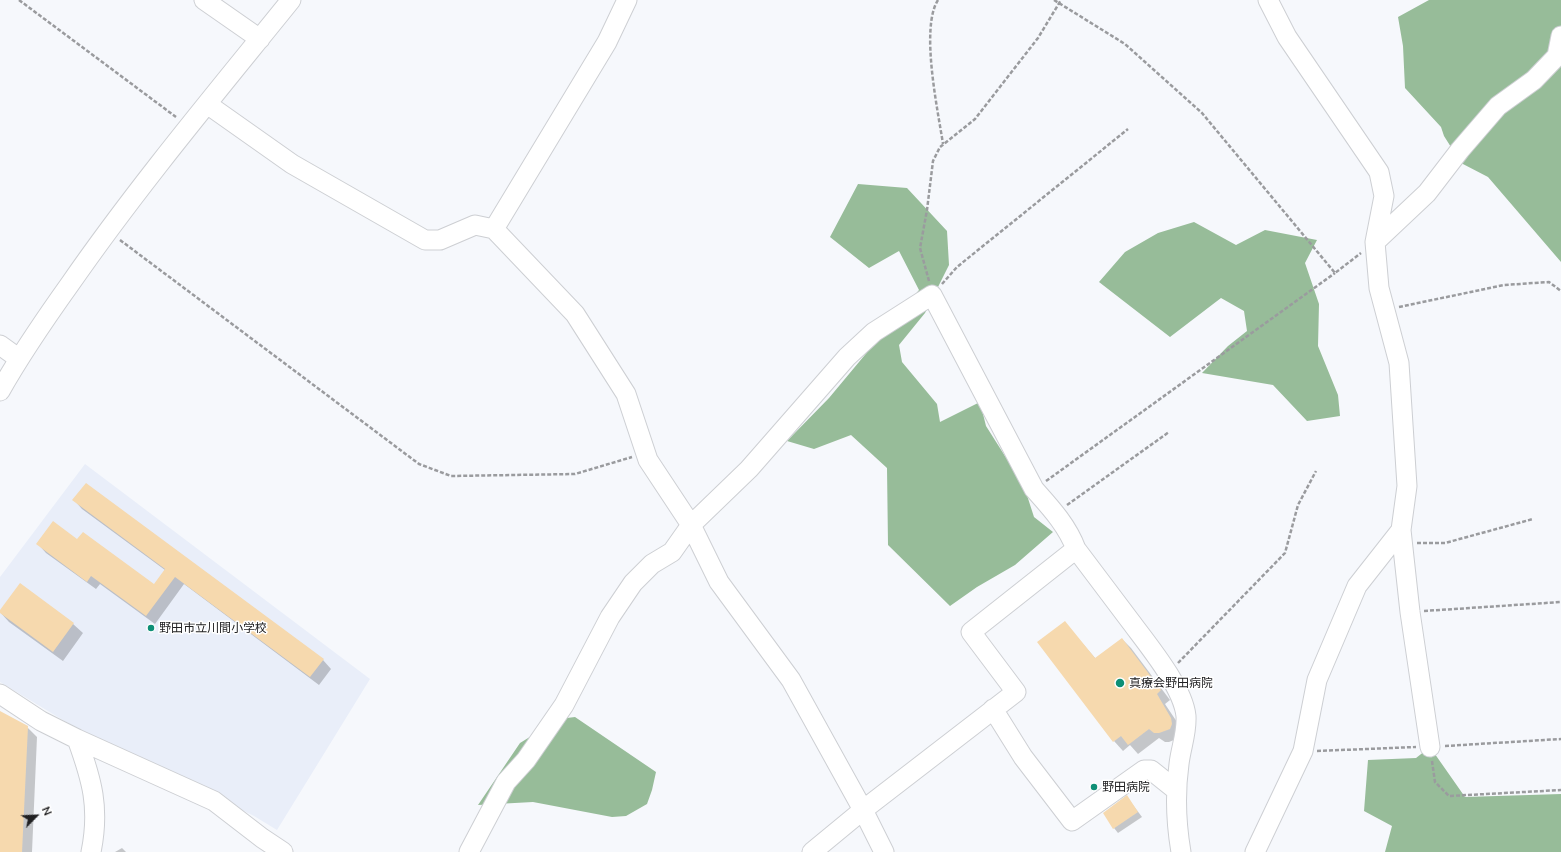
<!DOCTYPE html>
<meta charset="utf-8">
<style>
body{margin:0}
#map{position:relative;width:1561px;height:852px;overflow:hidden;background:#f6f8fc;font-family:Mulish,sans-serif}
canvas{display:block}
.north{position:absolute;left:16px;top:796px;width:40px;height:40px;-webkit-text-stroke:3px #fff;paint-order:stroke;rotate:66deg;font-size:11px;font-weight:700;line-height:16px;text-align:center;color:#202022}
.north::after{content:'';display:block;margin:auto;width:14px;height:18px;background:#202022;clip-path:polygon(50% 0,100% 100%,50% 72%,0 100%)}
</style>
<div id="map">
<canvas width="1561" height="852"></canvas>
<div class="north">N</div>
</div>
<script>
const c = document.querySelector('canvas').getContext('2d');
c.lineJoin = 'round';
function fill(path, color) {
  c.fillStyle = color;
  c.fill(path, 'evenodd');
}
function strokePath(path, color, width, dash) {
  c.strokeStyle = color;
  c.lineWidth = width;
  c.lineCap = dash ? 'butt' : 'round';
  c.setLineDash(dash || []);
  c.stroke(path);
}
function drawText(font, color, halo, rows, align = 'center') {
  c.font = font + ' Mulish,"Noto Sans JP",sans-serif';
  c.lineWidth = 3;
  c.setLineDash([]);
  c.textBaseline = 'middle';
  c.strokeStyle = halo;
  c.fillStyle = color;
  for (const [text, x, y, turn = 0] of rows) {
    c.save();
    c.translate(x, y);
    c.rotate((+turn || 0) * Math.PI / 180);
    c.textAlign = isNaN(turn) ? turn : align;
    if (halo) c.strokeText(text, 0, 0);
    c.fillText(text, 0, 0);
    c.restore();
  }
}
const built = new Path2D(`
 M 85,464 L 370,679 L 277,830 L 254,816 L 76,728 L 0,682 L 0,577 Z`);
const forest = new Path2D(`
 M 1429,0 L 1561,0 L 1561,262 L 1488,177 L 1461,163 L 1444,136 L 1441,127 L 1405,88 L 1403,46 L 1398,17 Z
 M 858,184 L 907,188 L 947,231 L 949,265 L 925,313 L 899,345 L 902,362 L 937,404 L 940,422 L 980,402 L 986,426 L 1024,486 L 1034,517 L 1053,532 L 1015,565 L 977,587 L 950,606 L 888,545 L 887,468 L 851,435 L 814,449 L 787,441 L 829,398 L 919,290 L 899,251 L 869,268 L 830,237 Z
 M 1194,222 L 1236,245 L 1265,230 L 1317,240 L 1305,263 L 1319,304 L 1318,346 L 1338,395 L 1340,416 L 1307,421 L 1273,385 L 1202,373 L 1228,346 L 1247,331 L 1244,311 L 1221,298 L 1170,337 L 1099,282 L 1125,252 L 1158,233 Z
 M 575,717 L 656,772 L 652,790 L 647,804 L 626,816 L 612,817 L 533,802 L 478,805 L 520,743 L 559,719 Z
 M 1430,747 L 1465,797 L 1561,794 L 1561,852 L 1385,852 L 1392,826 L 1364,811 L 1368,760 L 1416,758 Z`);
const shadow = new Path2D(`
 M 74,500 L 323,660 L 331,669 L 319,685 L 184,584 L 155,624 L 100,584 L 96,589 L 46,553 L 38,544 L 154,586 L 165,570 L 82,509 Z
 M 0,612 L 73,624 L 83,633 L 63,661 L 9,622 Z
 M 1065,623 L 1096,659 L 1122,639 L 1131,648 L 1170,700 L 1165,704 L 1181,728 L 1179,738 L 1169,742 L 1165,742 L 1159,738 L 1138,754 L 1130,745 L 1123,751 L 1114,741 Z
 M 0,712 L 27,727 L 37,737 L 32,852 L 0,852 Z
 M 1127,797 L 1142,817 L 1118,833 L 1114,828 Z
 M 122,848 L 126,852 L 115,852 Z`);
const building = new Path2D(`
 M 86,483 L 324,659 L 310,677 L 175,577 L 146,616 L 91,576 L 87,582 L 36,544 L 53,521 L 77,539 L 83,532 L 154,584 L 165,569 L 72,500 Z
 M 20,583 L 74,623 L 53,652 L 0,613 L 0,610 Z
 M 1065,621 L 1095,658 L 1122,638 L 1161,690 L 1157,694 L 1171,718 L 1172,724 L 1170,729 L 1159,733 L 1154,733 L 1149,729 L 1128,745 L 1121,736 L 1113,742 L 1037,642 Z
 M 0,711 L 28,726 L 22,852 L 0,852 Z
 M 1127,795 L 1138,812 L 1113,829 L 1103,813 Z`);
const path = new Path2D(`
 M 19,0 L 176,117
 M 938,0 C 920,28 938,111 943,144
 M 1054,0 L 1125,44 L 1202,113 L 1335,273 L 1361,253
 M 120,240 L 419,464 L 451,476 L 575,474 L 632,457
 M 929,281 L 920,248 L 927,210 L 933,161 L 940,147 L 975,119 L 1038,38 L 1061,0
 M 942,284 L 957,267 L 1128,129
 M 1399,307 L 1504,285 L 1549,282 L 1561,291
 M 1046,481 L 1335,273
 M 1067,505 L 1169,432
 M 1417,543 L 1445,543 L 1533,519
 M 1424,611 L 1561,602
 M 1178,663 L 1285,553 L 1298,505 L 1316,471
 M 1445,746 L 1561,739
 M 1317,751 L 1416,747
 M 1432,761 L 1435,782 L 1449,796 L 1561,790`);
const minor = new Path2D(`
 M 204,0 L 260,39
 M 207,104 L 292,164 L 425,240 L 440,240 L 475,225 L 494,229 L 575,314 L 626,394 L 648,460 L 691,525 L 719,582 L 791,680 L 863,810 L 884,852
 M 494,229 L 607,42 L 627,0
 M 1375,242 L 1427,193 L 1460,150 L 1498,106 L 1534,80 L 1557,56 L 1561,36
 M 0,345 L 18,358
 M 0,391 C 21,354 45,319 70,284 C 138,186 216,93 291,0
 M 1401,530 L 1410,612 L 1430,747
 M 0,694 L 41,721 L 77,739 L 214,801 L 262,838 L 283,852
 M 993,709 L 1023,757 L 1072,821 L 1144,770 L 1151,770 L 1176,790
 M 77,739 C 92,780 100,808 91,852
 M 469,852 L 506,782 L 526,760 L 564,705 L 610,617 L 633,583 L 652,564 L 672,552 L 691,525 L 749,469 L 847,357 L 874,332 L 932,295 L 1034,489 C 1050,507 1067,525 1076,549 C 1094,573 1112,597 1131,622 C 1148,645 1183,687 1186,716 C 1187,733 1181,747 1179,764 C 1175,793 1176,823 1181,852
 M 812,852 L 863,810 L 1016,692 L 971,632 L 1076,549
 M 1255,852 L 1303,751 L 1317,680 L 1357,586 L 1401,530 L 1407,486 L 1399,363 L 1379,288 L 1375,242 L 1384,196 L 1379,172 L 1287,37 L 1268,0`);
const markers = [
 [151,628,4,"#0e8f76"],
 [1120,683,5,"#0e8f76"],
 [1094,787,4,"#0e8f76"]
];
const poiNames = [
 ["野田市立川間小学校",159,628],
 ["真療会野田病院",1129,683],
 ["野田病院",1102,787]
];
fill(built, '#e9eef9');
fill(forest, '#97bc99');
fill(shadow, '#0003');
fill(building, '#f6d9ae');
strokePath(minor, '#cdcfd3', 21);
strokePath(path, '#9a9b9e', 2.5, [4, 2]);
strokePath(minor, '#fff', 19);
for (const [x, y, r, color] of markers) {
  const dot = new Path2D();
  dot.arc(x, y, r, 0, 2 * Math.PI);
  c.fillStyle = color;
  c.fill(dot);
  strokePath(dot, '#fff', 1.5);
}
drawText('12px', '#202022', '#fff', poiNames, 'left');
</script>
